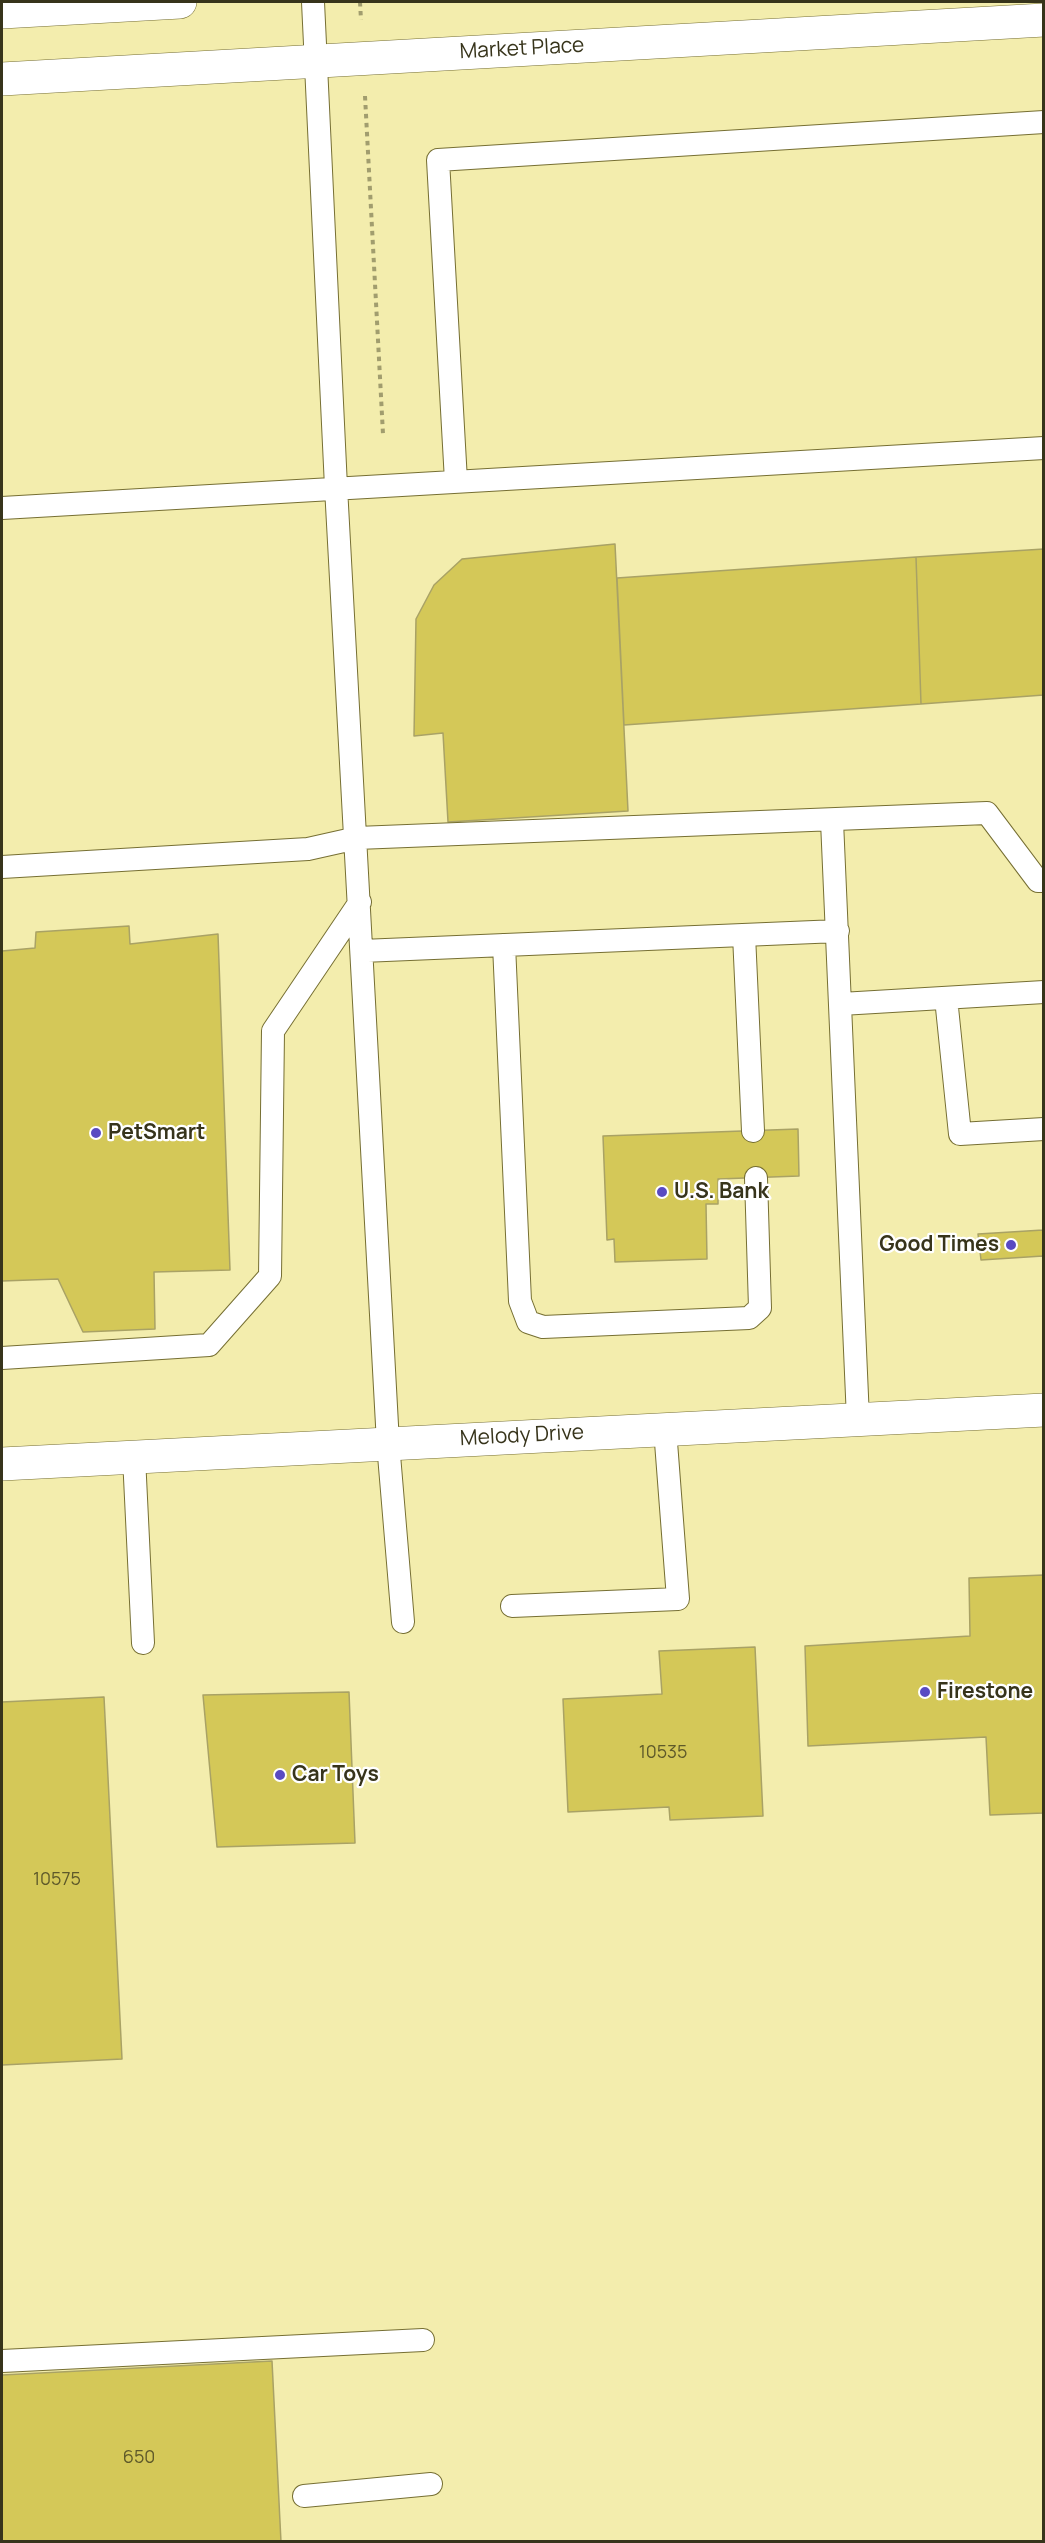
<!DOCTYPE html>
<style>
body{margin:0}
#map{position:relative;width:1045px;height:2543px;overflow:hidden;background:#f3edad;font-family:Manrope,sans-serif}
canvas{display:block}
.frame{position:absolute;inset:0;border:3px solid #37341b;pointer-events:none}
</style>
<div id="map">
<canvas width="1045" height="2543"></canvas>
<div class="frame"></div>
</div>
<script>
const c = document.querySelector('canvas').getContext('2d');
c.lineJoin = 'round';
function fill(path, color) {
  c.fillStyle = color;
  c.fill(path, 'evenodd');
}
function strokePath(path, color, width, dash) {
  c.strokeStyle = color;
  c.lineWidth = width;
  c.lineCap = dash ? 'butt' : 'round';
  c.setLineDash(dash || []);
  c.stroke(path);
}
function drawText(font, color, halo, rows, align = 'center') {
  c.font = font + ' Manrope,sans-serif';
  c.lineWidth = 4.5;
  c.setLineDash([]);
  c.textBaseline = 'middle';
  c.strokeStyle = halo;
  c.fillStyle = color;
  for (const [text, x, y, turn = 0] of rows) {
    c.save();
    c.translate(x, y);
    c.rotate((+turn || 0) * Math.PI / 180);
    c.textAlign = isNaN(turn) ? turn : align;
    if (halo) c.strokeText(text, 0, 0);
    c.fillText(text, 0, 0);
    c.restore();
  }
}
const building = new Path2D(`
 M 615,544 L 628,811 L 448,822 L 443,733 L 414,736 L 416,619 L 434,585 L 462,559 Z
 M 1044,549 L 1044,695 L 921,704 L 916,557 Z
 M 916,557 L 921,704 L 624,725 L 617,578 Z
 M 129,926 L 130,944 L 218,934 L 230,1270 L 154,1272 L 155,1329 L 83,1332 L 58,1279 L 2,1281 L 2,951 L 35,948 L 36,932 Z
 M 798,1129 L 799,1176 L 718,1179 L 718,1204 L 706,1204 L 707,1259 L 615,1262 L 614,1239 L 607,1240 L 603,1136 Z
 M 1043,1220 L 1044,1258 L 1043,1256 L 981,1260 L 978,1234 L 1043,1230 Z
 M 1044,1575 L 1044,1813 L 990,1815 L 986,1737 L 808,1746 L 805,1646 L 970,1636 L 969,1578 Z
 M 755,1647 L 763,1816 L 670,1820 L 669,1807 L 568,1812 L 563,1699 L 662,1694 L 659,1651 Z
 M 349,1692 L 355,1843 L 217,1847 L 203,1695 Z
 M 104,1697 L 122,2059 L 2,2065 L 2,1702 Z
 M 272,2361 L 281,2542 L 2,2542 L 2,2375 Z`);
const path = new Path2D(`
 M 360,2 L 361,20
 M 365,96 L 383,434`);
const lane = new Path2D(`
 M 313,2 L 336,487 L 388,1443 L 403,1622
 M 456,481 L 438,160 L 1044,122
 M 2,508 L 1044,448
 M 832,821 L 858,1419
 M 2,867 L 308,849 L 357,838 L 987,813 L 1038,881 L 1044,881
 M 744,935 L 753,1131
 M 504,945 L 520,1301 L 528,1322 L 543,1327 L 749,1318 L 760,1308 L 756,1178
 M 362,951 L 838,931
 M 946,998 L 960,1134 L 1044,1129
 M 841,1004 L 1044,992
 M 2,1358 L 209,1345 L 270,1276 L 273,1031 L 360,902
 M 134,1457 L 143,1643
 M 512,1606 L 678,1599 L 665,1429
 M 2,2361 L 423,2340
 M 304,2496 L 431,2484`);
const street = new Path2D(`
 M 2,12 L 180,2
 M 2,79 L 1044,20`);
const secondary = new Path2D(`
 M 2,1464 L 1044,1410`);
const markers = [
 [96,1133,6,"#594ac2"],
 [662,1192,6,"#594ac2"],
 [1011,1245,6,"#594ac2"],
 [925,1692,6,"#594ac2"],
 [280,1775,6,"#594ac2"]
];
const numberNames = [
 ["10535",663,1753],
 ["10575",57,1880],
 ["650",139,2458]
];
const streetNames = [
 ["Market Place",522,49,-3],
 ["Melody Drive",522,1436,-3]
];
const poiNames = [
 ["PetSmart",108,1133],
 ["U.S. Bank",674,1192],
 ["Good Times",999,1245,"right"],
 ["Firestone",937,1692],
 ["Car Toys",292,1775]
];
fill(building, '#d4c858');
strokePath(building, '#a9a265', 1.5);
strokePath(lane, '#766f33', 24);
strokePath(street, '#766f33', 34);
strokePath(secondary, '#766f33', 34);
strokePath(path, '#a19d6e', 4, [4.5, 4.5]);
strokePath(lane, '#fff', 22);
strokePath(street, '#fff', 33);
strokePath(secondary, '#fff', 33);
for (const [x, y, r, color] of markers) {
  const dot = new Path2D();
  dot.arc(x, y, r, 0, 2 * Math.PI);
  c.fillStyle = color;
  c.fill(dot);
  strokePath(dot, '#fff', 2);
}
drawText('18px', '#5e592a', null, numberNames);
drawText('21px', '#37341b', '#fff', streetNames);
drawText('bold 21px', '#37341b', '#fff', poiNames, 'left');
</script>
